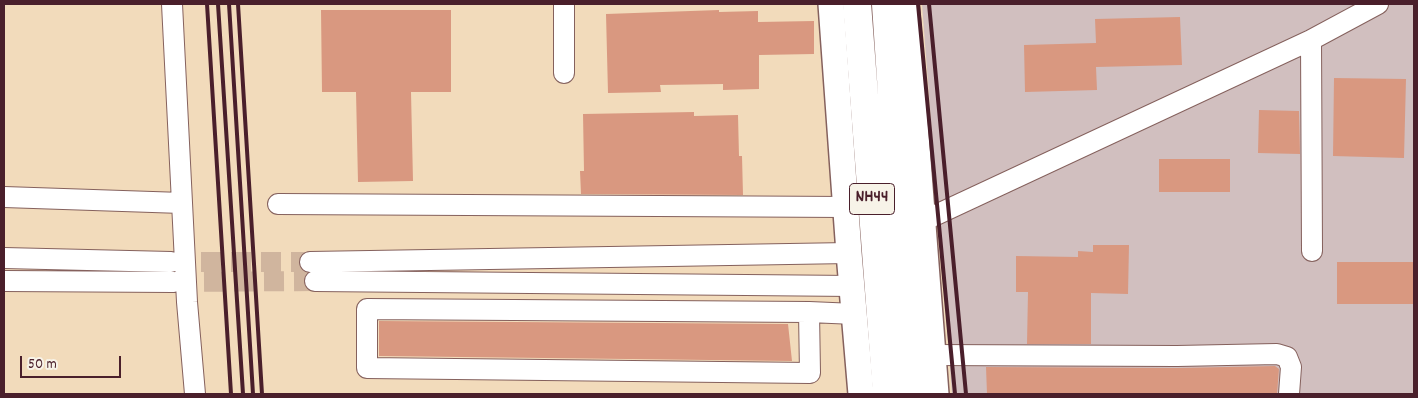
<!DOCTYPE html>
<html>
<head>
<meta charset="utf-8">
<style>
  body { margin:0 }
  #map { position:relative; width:1418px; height:398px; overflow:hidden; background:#f2dbbb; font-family:Dekko,sans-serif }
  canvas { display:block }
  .frame { position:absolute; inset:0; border:5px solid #4a1f2b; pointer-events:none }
  .scale { position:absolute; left:20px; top:356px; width:101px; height:22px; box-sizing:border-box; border:2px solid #4a1f2b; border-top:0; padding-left:6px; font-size:15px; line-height:18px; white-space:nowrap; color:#4a1f2b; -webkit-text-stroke:4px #f7f3e8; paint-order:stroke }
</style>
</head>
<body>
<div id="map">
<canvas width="1418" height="398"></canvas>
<div class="frame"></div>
<div class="scale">50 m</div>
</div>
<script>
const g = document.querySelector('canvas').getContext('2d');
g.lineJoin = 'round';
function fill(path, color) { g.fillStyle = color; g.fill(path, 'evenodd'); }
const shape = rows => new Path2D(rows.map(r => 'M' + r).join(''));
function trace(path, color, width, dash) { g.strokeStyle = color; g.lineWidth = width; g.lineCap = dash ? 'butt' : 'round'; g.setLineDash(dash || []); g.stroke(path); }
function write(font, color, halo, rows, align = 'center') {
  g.font = font + ' Dekko,sans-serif'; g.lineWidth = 4.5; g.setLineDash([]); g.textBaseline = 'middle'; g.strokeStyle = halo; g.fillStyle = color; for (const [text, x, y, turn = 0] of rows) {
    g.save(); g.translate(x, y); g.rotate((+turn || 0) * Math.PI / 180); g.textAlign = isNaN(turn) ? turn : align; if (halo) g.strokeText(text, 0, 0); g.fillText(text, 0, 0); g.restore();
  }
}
const industrial = shape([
  [922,4,1414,4,1414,394,952,394]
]);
const building = shape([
  [321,10,451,10,451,92,411,92,413,181,358,182,356,92,322,92],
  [719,10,719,12,758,11,758,22,814,21,814,54,759,55,759,89,723,90,723,84,660,85,661,92,608,93,606,14],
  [1180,17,1182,65,1096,67,1097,90,1025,92,1024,45,1096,43,1095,19],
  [1334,78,1406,79,1404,158,1333,156],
  [1259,110,1299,111,1300,154,1258,153],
  [694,112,694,116,738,115,739,156,742,156,743,195,581,194,580,171,584,171,583,114],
  [1159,159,1230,159,1230,192,1159,192],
  [1093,245,1129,245,1128,294,1091,293,1091,344,1027,344,1028,292,1016,292,1016,256,1078,257,1078,251,1093,252],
  [1337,262,1414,262,1414,304,1337,304],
  [379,321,788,324,792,361,379,356],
  [1275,366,1279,369,1277,394,987,394,986,367,1177,368]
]);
const minorTunnel = shape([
  [171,262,310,262],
  [174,282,315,281]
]);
const minor = shape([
  [172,4,187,302,195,394],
  [564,4,564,73],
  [1311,40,1312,251],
  [4,197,182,203],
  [278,204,847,207],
  [923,221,1311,40,1378,4],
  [4,258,171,262],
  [310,262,849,253],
  [4,281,174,282],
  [315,281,853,286],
  [809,312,367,309,367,368,810,373,809,312,855,314],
  [933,355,1177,356,1277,354,1287,357,1291,367,1289,394]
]);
const major = shape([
  [831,4,849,253,861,394],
  [906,4,936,394]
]);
const highway = shape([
  [857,4,887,394],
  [886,4,901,228,914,394]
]);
const rail = shape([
  [207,4,231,394],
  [218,4,243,394],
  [229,4,253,394],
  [238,4,262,394],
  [918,4,955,394],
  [929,4,966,394]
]);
const shields = [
  [872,199,45]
];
const shieldNames = [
  ["NH44",872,199]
];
fill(industrial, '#d1bfbf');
fill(building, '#d99880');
trace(minorTunnel, '#d0b59e', 20, [20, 10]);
trace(minor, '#85615d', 22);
trace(major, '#85615d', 28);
trace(highway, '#85615d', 30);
trace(minor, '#fff', 20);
trace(major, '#fff', 25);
trace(highway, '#fff', 28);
trace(rail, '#4a1f2b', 4);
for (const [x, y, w] of shields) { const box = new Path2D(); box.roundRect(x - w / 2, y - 15.5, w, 31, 4); g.fillStyle = '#f7f3e8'; g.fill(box); trace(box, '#4a1f2b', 1); }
write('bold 18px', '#4a1f2b', null, shieldNames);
</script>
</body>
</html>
